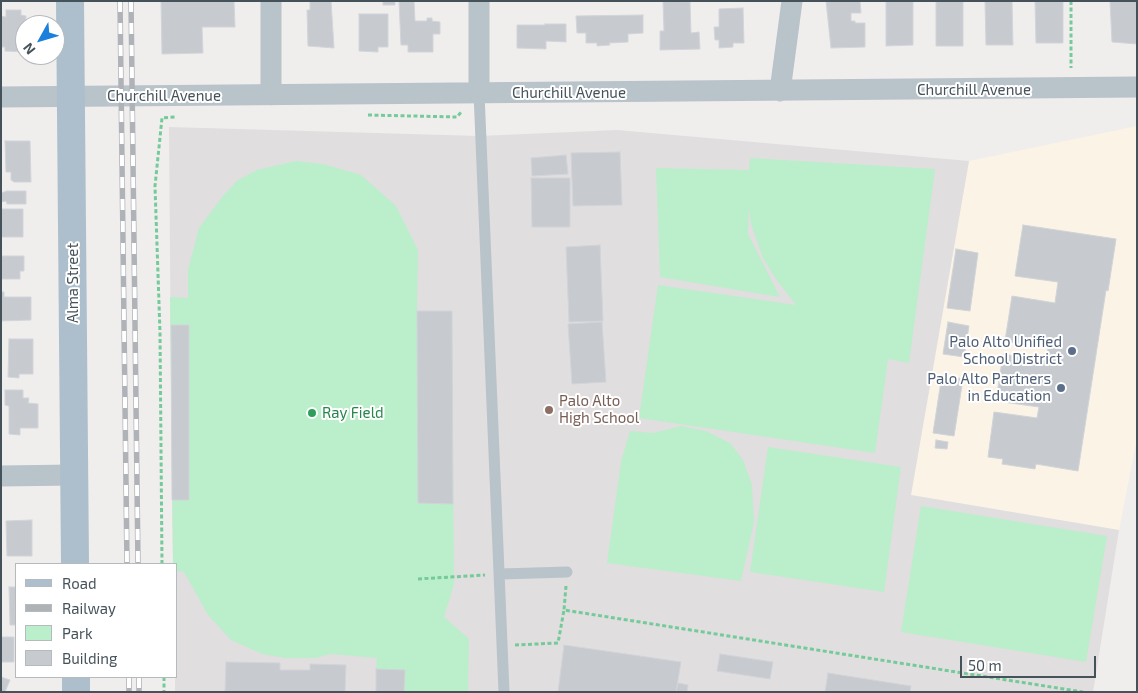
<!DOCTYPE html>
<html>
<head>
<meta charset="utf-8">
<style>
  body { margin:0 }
  #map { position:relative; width:1138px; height:693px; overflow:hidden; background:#f0eded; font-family:"Exo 2",sans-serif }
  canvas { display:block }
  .frame { position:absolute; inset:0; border:2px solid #46525a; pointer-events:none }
  .legend { position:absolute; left:15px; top:563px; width:162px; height:115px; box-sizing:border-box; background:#fff; border:1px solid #b5babd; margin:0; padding:6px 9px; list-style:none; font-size:15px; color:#46525a }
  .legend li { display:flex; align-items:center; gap:10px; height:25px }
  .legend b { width:25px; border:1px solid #b5babd }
  .north { position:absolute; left:15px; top:15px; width:50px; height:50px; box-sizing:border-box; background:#fff; border:1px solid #b5babd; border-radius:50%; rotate:231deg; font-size:14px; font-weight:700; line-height:20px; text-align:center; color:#46525a }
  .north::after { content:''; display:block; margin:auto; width:18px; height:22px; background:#1b7fdc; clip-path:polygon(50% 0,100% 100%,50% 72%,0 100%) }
  .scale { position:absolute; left:960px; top:656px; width:136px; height:22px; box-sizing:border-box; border:2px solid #46525a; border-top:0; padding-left:6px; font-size:15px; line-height:18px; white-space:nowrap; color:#46525a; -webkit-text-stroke:4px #fff; paint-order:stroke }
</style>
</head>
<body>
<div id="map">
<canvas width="1138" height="693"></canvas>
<div class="frame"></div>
<ul class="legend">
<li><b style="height:6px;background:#adbfcc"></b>Road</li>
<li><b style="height:6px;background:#afb3b8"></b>Railway</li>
<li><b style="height:14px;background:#bbeecb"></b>Park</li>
<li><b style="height:14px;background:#c7cbd0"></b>Building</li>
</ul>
<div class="north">N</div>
<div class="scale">50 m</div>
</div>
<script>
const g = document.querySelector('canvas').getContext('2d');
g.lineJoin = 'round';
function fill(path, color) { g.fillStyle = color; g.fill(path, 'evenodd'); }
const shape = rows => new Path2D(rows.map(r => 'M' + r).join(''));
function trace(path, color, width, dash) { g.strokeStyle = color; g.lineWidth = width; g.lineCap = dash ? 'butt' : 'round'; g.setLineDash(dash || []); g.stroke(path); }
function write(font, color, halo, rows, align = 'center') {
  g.font = font + ' "Exo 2",sans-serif'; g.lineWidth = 4; g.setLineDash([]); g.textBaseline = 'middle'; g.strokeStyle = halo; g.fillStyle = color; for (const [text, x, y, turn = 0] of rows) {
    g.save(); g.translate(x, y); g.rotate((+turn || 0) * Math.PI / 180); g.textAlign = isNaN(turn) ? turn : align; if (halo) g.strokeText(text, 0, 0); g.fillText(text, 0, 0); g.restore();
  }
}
const commercial = shape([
  [1137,126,1137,438,1119,530,911,495,969,161]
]);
const education = shape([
  [169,127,479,136,617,130,969,161,911,495,1119,530,1093,692,175,692,176,564,173,564,172,500]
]);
const green = shape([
  [750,158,935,169,909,363,888,359,875,453,639,418,658,285,796,305,776,279,763,258,751,224,749,207,748,234,780,297,660,277,656,168,749,170],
  [296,161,323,164,361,175,396,206,418,250,417,311,452,311,454,584,444,617,469,639,468,692,404,692,405,670,376,669,377,658,330,654,316,658,286,658,262,654,231,640,208,615,184,572,176,571,176,564,173,564,170,297,188,298,188,270,199,228,223,196,238,180,257,170],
  [681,426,706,431,730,443,743,460,752,485,754,522,741,581,607,563,621,462,630,431,653,433],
  [768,447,901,467,884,592,750,572],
  [921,506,1107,536,1086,662,901,632]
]);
const building = shape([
  [161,1,234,1,235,27,202,27,203,53,162,54,161,1],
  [310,1,331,1,334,48,308,46,307,10,310,10,310,1],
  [383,1,395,1,395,5,383,5,383,1],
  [399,1,414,1,415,21,427,21,427,18,432,18,432,21,440,22,440,34,433,34,433,52,408,52,408,45,401,45,399,1],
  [663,1,690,2,691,33,699,32,700,49,660,50,660,31,664,31,663,1],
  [826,1,860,1,861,13,851,13,851,21,855,21,855,23,865,23,865,47,831,48,826,1],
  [890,1,913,1,913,45,886,46,886,2,890,1],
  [940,1,963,1,963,46,936,46,936,2,940,1],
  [985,1,1012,1,1013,45,986,45,985,1],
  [1035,1,1063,1,1063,43,1036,43,1035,1],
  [1110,1,1137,1,1137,44,1112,42,1110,1],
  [743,8,744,43,733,43,733,47,719,48,719,40,715,40,714,27,719,27,719,9,743,8],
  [6,10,21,10,21,15,26,16,25,52,5,51,5,47,1,47,1,16,6,17,6,10],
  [359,14,388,14,388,47,378,47,378,52,359,51,359,14],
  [643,15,643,33,628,34,628,42,609,43,610,45,597,46,597,43,586,43,586,33,577,33,576,16,643,15],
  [545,24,566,24,566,42,546,41,546,49,517,48,517,25,545,25,545,24],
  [5,141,30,141,31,182,14,182,11,180,11,172,6,172,5,141],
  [620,152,622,205,573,206,571,153,620,152],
  [566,155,568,174,532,176,531,158,566,155],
  [531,178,570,178,570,227,532,227,531,178],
  [7,191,26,191,26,204,7,204,6,201,1,202,1,193,7,191],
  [1,209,23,209,23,237,1,237,1,209],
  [1023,225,1116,239,1108,291,1106,290,1078,471,1036,464,1035,469,1002,464,1003,459,988,457,994,412,1037,418,1039,407,996,401,1003,354,1046,361,1048,348,1005,341,1012,296,1055,303,1058,282,1015,276,1023,225],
  [600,245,603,321,569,322,566,247,600,245],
  [956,249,978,253,970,311,947,308,956,249],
  [1,256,24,256,24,271,20,271,20,279,1,279,1,256],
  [1,292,4,292,4,297,31,297,31,320,1,321,1,292],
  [417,311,452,311,453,504,418,503,417,311],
  [602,322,606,382,572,384,568,324,602,322],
  [948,322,969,326,964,357,943,354,948,322],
  [171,325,189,325,189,500,172,500,171,325],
  [9,339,33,339,33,374,19,374,19,378,8,377,9,339],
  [942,375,963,379,954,436,933,433,942,375],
  [5,390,23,390,23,398,29,398,28,403,38,404,38,428,20,428,20,435,9,434,9,406,5,405,5,390],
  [936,440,948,442,947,449,935,448,936,440],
  [32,520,32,556,7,556,6,521,32,520],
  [9,587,16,587,16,625,10,625,9,587],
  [1,637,14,637,14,662,1,662,1,637],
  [564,645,681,662,676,692,558,692,564,645],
  [720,654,773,662,770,679,717,671,720,654],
  [226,662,280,663,280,670,310,670,310,664,346,665,345,692,225,692,226,662],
  [376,669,405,670,404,692,376,692,376,669],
  [828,673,911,686,910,692,825,692,828,673],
  [1,677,10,680,5,692,1,692,1,677],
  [678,683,688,685,687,692,676,692,678,683]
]);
const path = shape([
  [1071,1,1071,68],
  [368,115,457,117,462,111],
  [162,564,160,333,155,186,162,118,175,117],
  [418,579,485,575],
  [566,586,564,610,1083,692],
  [515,645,558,643,564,610],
  [164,677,164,692]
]);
const service = shape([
  [479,93,504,692],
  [501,574,567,572]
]);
const minor = shape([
  [479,1,479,93],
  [780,91,792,1],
  [271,95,271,1],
  [1,97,1137,87],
  [1,476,74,475]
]);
const primary = shape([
  [70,1,75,564],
  [76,677,76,692]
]);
const rail = shape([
  [120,1,127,564],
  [131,1,138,564],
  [129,677,129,692],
  [139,677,139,692]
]);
const markers = [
  [1072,351,5,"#5c6f8a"],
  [1061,388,5,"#5c6f8a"],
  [549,410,5,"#8d6e63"],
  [312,413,5,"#2e9e5b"]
];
const streetNames = [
  ["Churchill Avenue",974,90],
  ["Churchill Avenue",569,93],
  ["Churchill Avenue",164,96],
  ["Alma Street",73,283,-90]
];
const serviceNames = [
  ["Palo Alto Unified",1062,342],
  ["School District",1062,359],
  ["Palo Alto Partners",1051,379],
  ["in Education",1051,396]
];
const educationNames = [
  ["Palo Alto",559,401],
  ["High School",559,418]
];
const leisureNames = [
  ["Ray Field",322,413]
];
fill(commercial, '#fbf3e6');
fill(education, '#e1dedf');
fill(green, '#bbeecb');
fill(building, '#c7cbd0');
trace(building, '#d1d4d9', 1);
trace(path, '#74cb99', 3, [4, 2.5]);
trace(service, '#b9c3ca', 11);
trace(minor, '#b9c3ca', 21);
trace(primary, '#adbfcc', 28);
trace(rail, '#afb3b8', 5.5);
trace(rail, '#fff', 4, [11]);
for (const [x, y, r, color] of markers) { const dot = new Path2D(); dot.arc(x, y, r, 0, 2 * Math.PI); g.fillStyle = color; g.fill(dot); trace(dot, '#fff', 2); }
write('15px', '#46525a', '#fff', streetNames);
write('15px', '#4e5e75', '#fff', serviceNames, 'right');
write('15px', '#785e54', '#fff', educationNames, 'left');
write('15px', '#27864d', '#fff', leisureNames, 'left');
</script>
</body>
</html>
